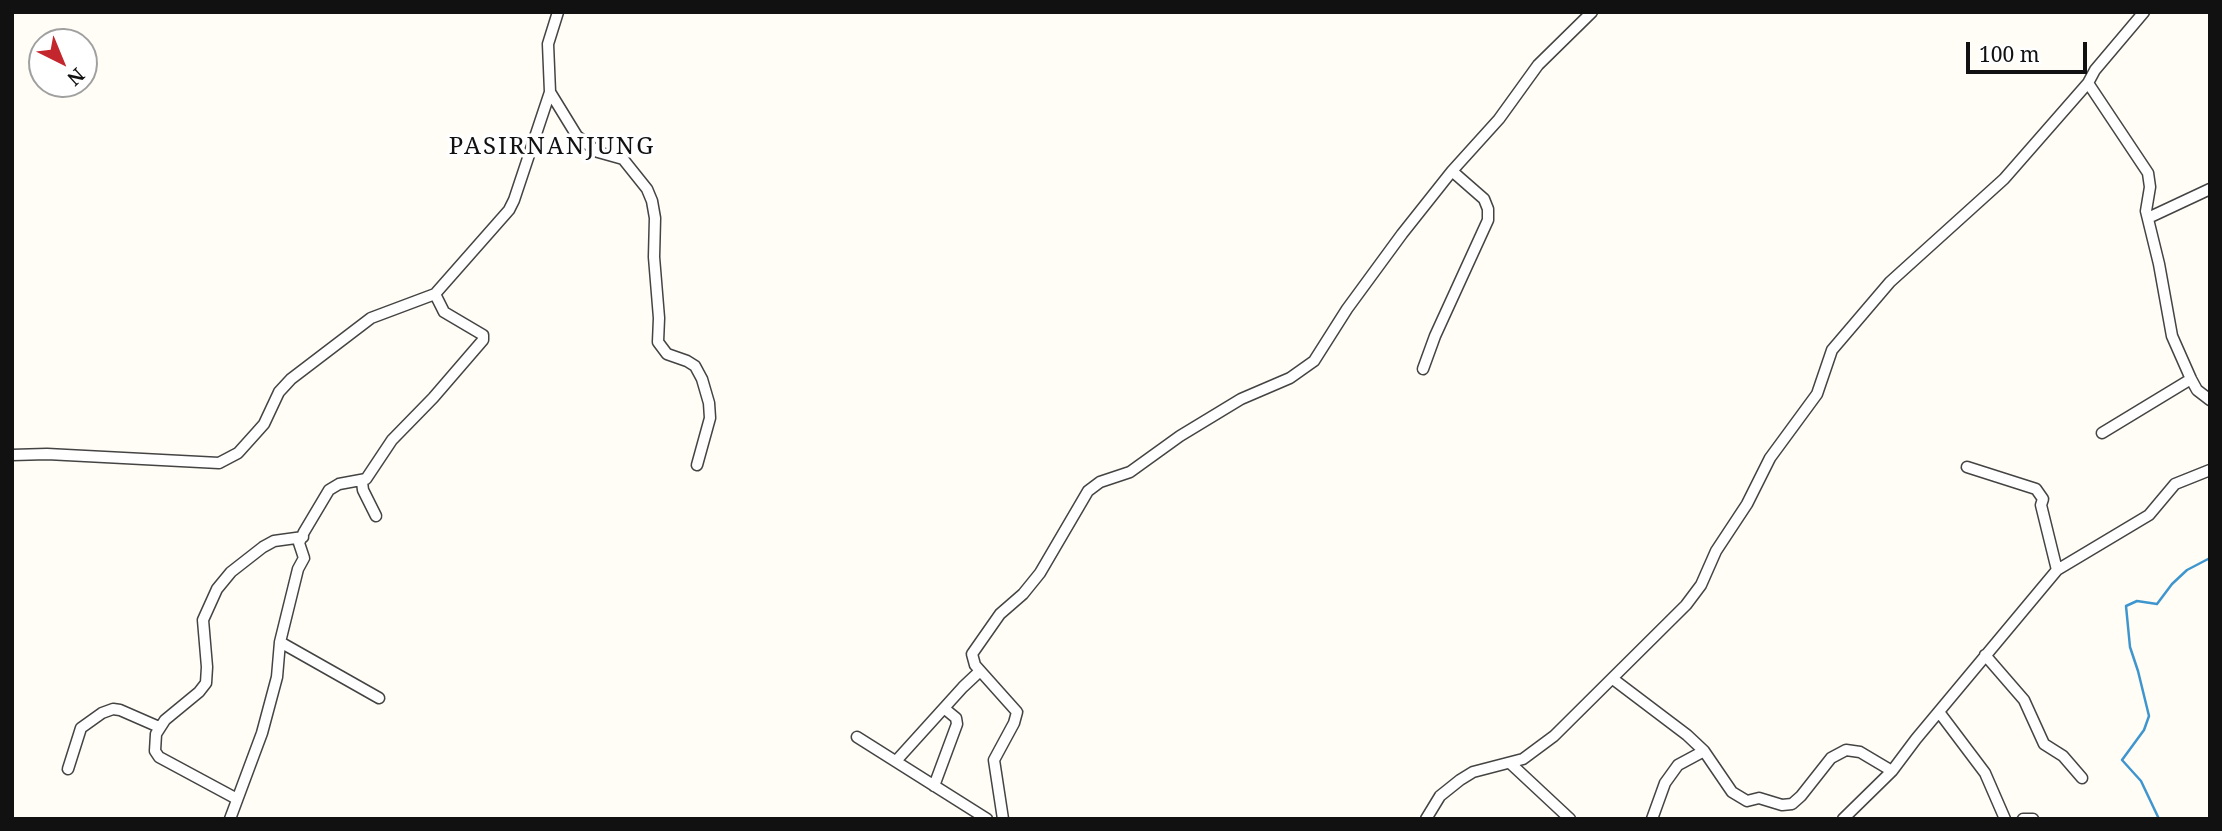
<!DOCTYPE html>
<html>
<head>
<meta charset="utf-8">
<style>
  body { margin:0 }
  #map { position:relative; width:2222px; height:831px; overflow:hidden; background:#fffdf5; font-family:"Noto Serif",serif }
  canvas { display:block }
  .frame { position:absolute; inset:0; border:14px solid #111; pointer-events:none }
  .north { position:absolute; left:28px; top:28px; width:70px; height:70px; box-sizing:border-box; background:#fff; border:2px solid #a0a0a0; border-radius:50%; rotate:137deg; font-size:19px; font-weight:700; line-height:28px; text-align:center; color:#111 }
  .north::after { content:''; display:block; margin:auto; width:24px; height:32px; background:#c4262e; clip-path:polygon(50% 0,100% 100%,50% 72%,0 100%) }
  .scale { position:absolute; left:1966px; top:42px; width:121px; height:32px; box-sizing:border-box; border:4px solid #111; border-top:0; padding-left:9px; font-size:21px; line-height:24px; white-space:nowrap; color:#111; -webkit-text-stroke:5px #fff; paint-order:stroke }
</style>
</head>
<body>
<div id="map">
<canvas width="2222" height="831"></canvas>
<div class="frame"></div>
<div class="north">N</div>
<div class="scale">100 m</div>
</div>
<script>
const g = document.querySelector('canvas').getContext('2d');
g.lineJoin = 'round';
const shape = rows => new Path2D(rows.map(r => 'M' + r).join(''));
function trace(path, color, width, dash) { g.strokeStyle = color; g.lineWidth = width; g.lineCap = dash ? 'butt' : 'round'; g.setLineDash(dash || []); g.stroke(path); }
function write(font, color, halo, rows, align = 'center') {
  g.font = font + ' "Noto Serif",serif'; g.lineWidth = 7; g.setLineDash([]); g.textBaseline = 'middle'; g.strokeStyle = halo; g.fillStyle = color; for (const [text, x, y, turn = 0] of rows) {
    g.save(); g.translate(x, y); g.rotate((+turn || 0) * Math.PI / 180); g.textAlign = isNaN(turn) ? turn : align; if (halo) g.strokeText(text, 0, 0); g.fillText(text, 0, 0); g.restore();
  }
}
const stream = shape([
  [2159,819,2141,781,2122,760,2144,730,2149,716,2138,671,2130,647,2126,606,2137,601,2157,604,2172,584,2187,570,2210,558]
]);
const minor = shape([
  [2144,12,2095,70,2088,83,2148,173,2150,187,2146,211,2159,264,2172,336,2191,379,2197,390,2210,400],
  [550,92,577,136,598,152,623,159,647,189,652,201,655,218,654,257,659,318,658,342,667,354,687,361,695,366,702,379,709,403,710,418,697,465],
  [2148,218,2210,189],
  [1423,369,1435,336,1488,220,1488,209,1484,199,1452,171],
  [2102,433,2191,379],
  [12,455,47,454,219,463,238,453,256,433,264,424,279,392,291,379,371,318,435,294,509,210,514,200,550,92,548,44,558,12],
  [1967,467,2036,489,2043,499,2041,505,2057,570],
  [362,482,363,490,376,516],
  [280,642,379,698],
  [1985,655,2024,700,2044,744,2063,756,2082,778],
  [1613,679,1687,735,1704,751,1732,792,1747,801,1759,798,1782,805,1792,804,1801,796,1831,758,1846,750,1860,752,1892,771],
  [1939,712,1985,773,2005,819],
  [857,737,987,819],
  [896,761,963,687,980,671],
  [1510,763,1570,819],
  [68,769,81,728,102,713,113,709,120,710,159,727],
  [934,786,957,724,956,718,945,709],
  [237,799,159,757,155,751,156,734,165,720,199,692,206,683,207,667,203,620,217,589,231,572,263,547,274,541,303,537],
  [230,819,262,733,277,677,280,642,298,569,304,558,299,543,304,532,329,490,339,484,366,479,392,440,433,398,483,340,483,335,444,312,435,294],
  [1003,819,994,760,1014,723,1017,712,975,665,972,654,1000,614,1023,594,1040,573,1088,491,1100,482,1130,472,1180,436,1241,399,1290,378,1314,361,1347,309,1402,234,1452,171,1499,119,1538,65,1592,12],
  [1426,819,1440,796,1460,780,1473,772,1523,759,1554,736,1686,605,1701,585,1716,551,1747,504,1770,458,1817,394,1832,350,1890,282,2004,179,2088,83],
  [1652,819,1665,783,1678,765,1704,751],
  [1843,819,1892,771,1916,739,2057,570,2149,515,2175,484,2210,470],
  [2023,819,2033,819]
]);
const quarterNames = [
  ["PASIRNANJUNG",552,147]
];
trace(stream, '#3f96cf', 2.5);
trace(minor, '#444', 13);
trace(minor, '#fff', 10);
g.letterSpacing = '2px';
write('24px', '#111', '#fff', quarterNames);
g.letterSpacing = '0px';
</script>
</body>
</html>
